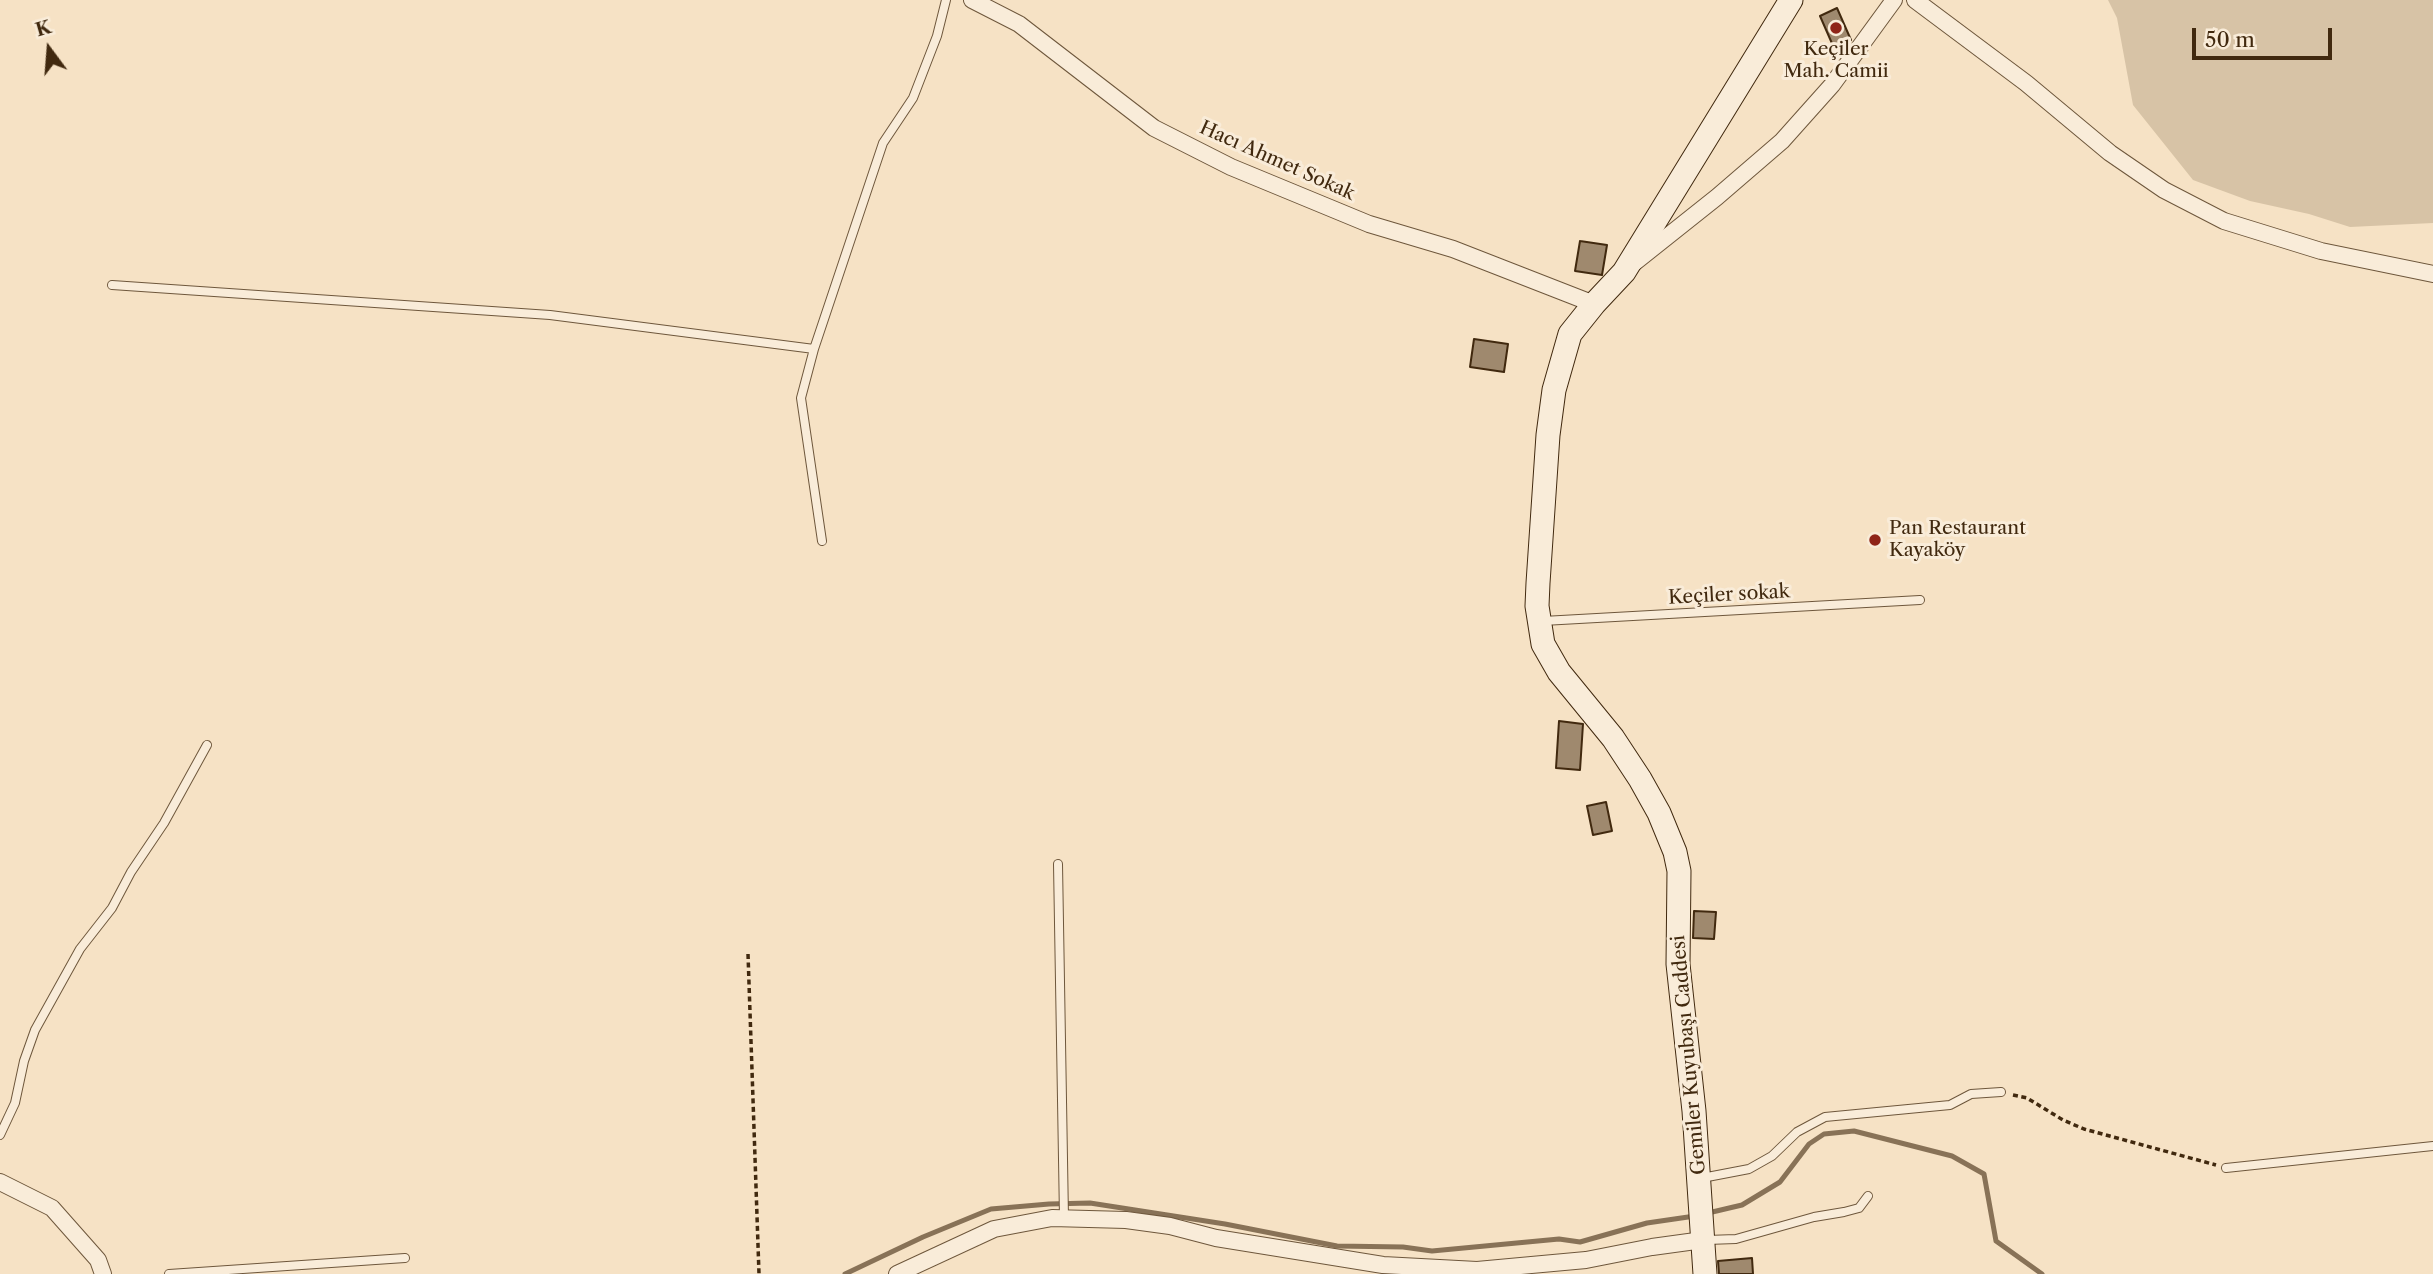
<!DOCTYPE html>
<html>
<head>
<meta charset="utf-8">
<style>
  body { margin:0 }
  #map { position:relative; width:2433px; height:1274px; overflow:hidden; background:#f6e2c5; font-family:"Libre Caslon Text",serif }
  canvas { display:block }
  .north { position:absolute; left:14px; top:14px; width:70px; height:70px; -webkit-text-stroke:5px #f9ecd9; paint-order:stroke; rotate:344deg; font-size:19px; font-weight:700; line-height:28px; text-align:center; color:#41290f }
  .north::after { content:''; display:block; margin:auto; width:24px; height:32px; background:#41290f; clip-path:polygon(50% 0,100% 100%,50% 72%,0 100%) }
  .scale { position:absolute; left:2192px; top:28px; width:140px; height:32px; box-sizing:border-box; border:4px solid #41290f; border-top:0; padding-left:9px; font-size:21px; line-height:24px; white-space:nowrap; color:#41290f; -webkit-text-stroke:5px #f9ecd9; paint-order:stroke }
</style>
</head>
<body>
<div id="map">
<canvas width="2433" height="1274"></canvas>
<div class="north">K</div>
<div class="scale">50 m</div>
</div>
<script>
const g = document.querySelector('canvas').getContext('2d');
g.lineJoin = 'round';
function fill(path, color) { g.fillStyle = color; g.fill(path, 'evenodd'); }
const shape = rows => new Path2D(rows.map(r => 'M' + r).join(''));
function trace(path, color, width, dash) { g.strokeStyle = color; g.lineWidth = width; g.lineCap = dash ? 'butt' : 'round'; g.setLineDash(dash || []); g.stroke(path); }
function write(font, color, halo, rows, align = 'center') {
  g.font = font + ' "Libre Caslon Text",serif'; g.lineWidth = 6; g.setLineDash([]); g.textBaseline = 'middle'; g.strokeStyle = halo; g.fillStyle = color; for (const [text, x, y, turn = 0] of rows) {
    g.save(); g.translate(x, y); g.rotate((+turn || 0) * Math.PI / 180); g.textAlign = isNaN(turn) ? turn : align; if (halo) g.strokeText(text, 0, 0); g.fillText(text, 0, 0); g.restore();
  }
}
const green = shape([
  [2108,0,2433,0,2433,223,2350,227,2309,214,2250,201,2193,180,2133,105,2117,18]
]);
const stream = shape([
  [1708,1213,1742,1205,1780,1182,1809,1144,1824,1134,1854,1131,1952,1156,1984,1174,1996,1241,2042,1274],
  [845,1274,923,1237,991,1209,1049,1204,1090,1203,1225,1224,1337,1246,1403,1247,1432,1251,1559,1239,1580,1242,1647,1223,1695,1216]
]);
const building = shape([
  [1837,8,1851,40,1834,48,1820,16,1837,8],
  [1580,241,1607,245,1602,275,1575,271,1580,241],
  [1474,339,1508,344,1504,372,1470,367,1474,339],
  [1559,721,1583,724,1580,770,1556,768,1559,721],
  [1606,802,1612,831,1593,835,1587,806,1606,802],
  [1694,911,1716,912,1714,939,1693,938,1694,911],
  [1752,1258,1753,1274,1719,1274,1718,1261,1752,1258]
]);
const path = shape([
  [748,954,759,1274],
  [2013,1095,2027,1098,2063,1120,2084,1129,2216,1165]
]);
const lane = shape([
  [112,285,550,315,814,349],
  [822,541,801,398,814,349,883,143,913,98,937,36,946,0],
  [1543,621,1920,600],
  [1058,864,1064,1218],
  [0,1135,15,1103,24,1061,35,1030,80,949,112,908,131,872,164,823,207,745],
  [2226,1168,2433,1146],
  [1702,1178,1749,1169,1772,1156,1797,1132,1825,1117,1950,1105,1971,1094,2001,1092],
  [1707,1240,1736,1239,1814,1217,1844,1212,1859,1208,1868,1196],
  [169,1274,405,1258]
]);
const street = shape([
  [972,0,1019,24,1154,128,1231,167,1369,224,1453,249,1594,304],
  [1915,0,2026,83,2110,153,2164,190,2224,221,2321,251,2433,274],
  [1634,263,1717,197,1782,141,1832,85,1894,0],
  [0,1182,52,1208,98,1260,103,1274],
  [897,1274,994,1229,1052,1218,1126,1220,1170,1226,1216,1238,1383,1265,1477,1270,1586,1260,1652,1247,1703,1240]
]);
const secondary = shape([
  [1705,1274,1694,1111,1678,964,1679,871,1675,852,1659,813,1640,779,1613,738,1559,672,1543,644,1537,606,1538,583,1548,435,1554,390,1570,334,1594,304,1624,272,1791,0]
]);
const markers = [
  [1836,28,7,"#8f2418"],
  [1875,540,7,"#8f2418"]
];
const poiNames = [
  ["Keçiler",1836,50],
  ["Mah. Camii",1836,72],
  ["Pan Restaurant",1889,529,"left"],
  ["Kayaköy",1889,551,"left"]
];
const streetNames = [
  ["Hacı Ahmet Sokak",1277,161,24],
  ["Keçiler sokak",1729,595,-3],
  ["Gemiler Kuyubaşı Caddesi",1689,1055,-95]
];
fill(green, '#d7c3a6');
trace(stream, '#887257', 5);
fill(building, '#9f896e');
trace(building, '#41290f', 2);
trace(lane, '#6e573c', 10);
trace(street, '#6e573c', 18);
trace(secondary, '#41290f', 25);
trace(path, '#41290f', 3.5, [5, 3.5]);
trace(lane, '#f9ecd9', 8);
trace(street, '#f9ecd9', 16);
trace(secondary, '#f9ecd9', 23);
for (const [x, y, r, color] of markers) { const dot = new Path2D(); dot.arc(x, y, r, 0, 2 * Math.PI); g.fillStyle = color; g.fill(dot); trace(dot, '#f9ecd9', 2.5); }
write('19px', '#41290f', '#f9ecd9', poiNames);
write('19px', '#41290f', '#f9ecd9', streetNames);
</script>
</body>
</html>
